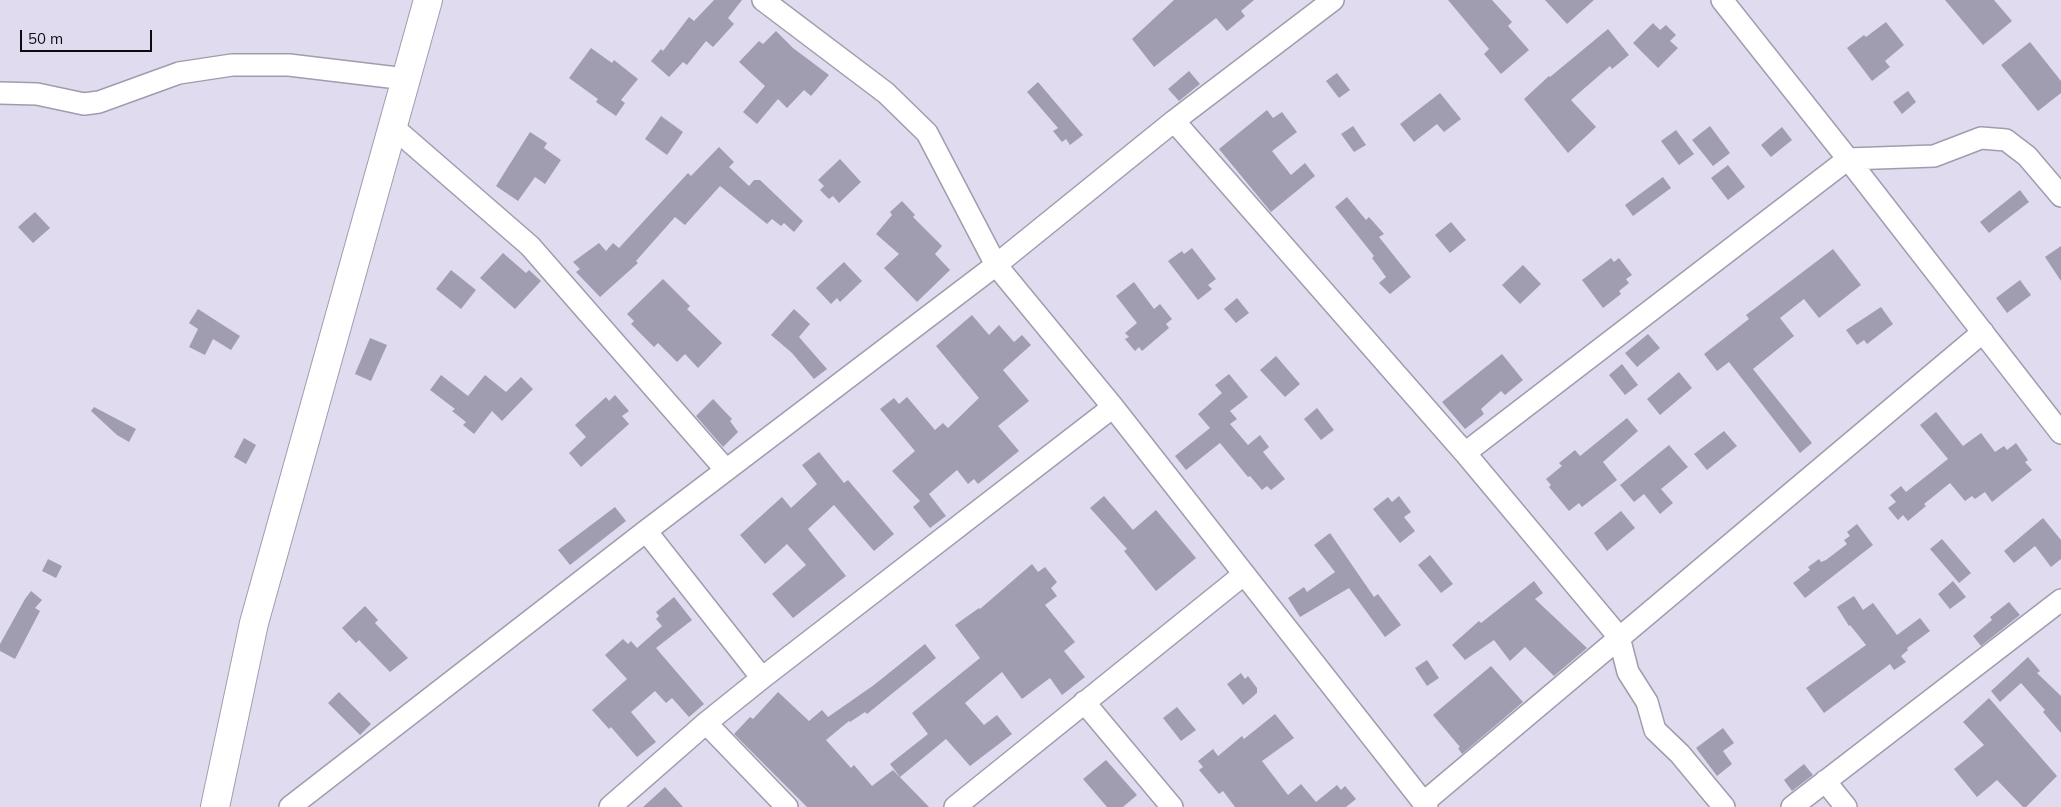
<!DOCTYPE html>
<html>
<head>
<meta charset="utf-8">
<style>
  body { margin:0 }
  #map { position:relative; width:2061px; height:807px; overflow:hidden; background:#e0dbef; font-family:Mulish,sans-serif }
  canvas { display:block }
  .scale { position:absolute; left:20px; top:30px; width:132px; height:22px; box-sizing:border-box; border:2px solid #0d0b12; border-top:0; padding-left:6px; font-size:15px; line-height:18px; white-space:nowrap; color:#0d0b12; -webkit-text-stroke:4px #e0dbef; paint-order:stroke }
</style>
</head>
<body>
<div id="map">
<canvas width="2061" height="807"></canvas>
<div class="scale">50 m</div>
</div>
<script>
const g = document.querySelector('canvas').getContext('2d');
g.lineJoin = 'round';
function fill(path, color) { g.fillStyle = color; g.fill(path, 'evenodd'); }
const shape = rows => new Path2D(rows.map(r => 'M' + r).join(''));
function trace(path, color, width, dash) { g.strokeStyle = color; g.lineWidth = width; g.lineCap = dash ? 'butt' : 'round'; g.setLineDash(dash || []); g.stroke(path); }
const building = shape([
  [714,0,742,0,728,18,734,24,713,47,706,41,687,65,683,62,669,77,651,61,661,49,663,51,689,17,694,21],
  [1174,0,1254,0,1241,11,1245,16,1227,31,1216,18,1154,67,1132,39],
  [1448,0,1492,0,1512,22,1508,26,1529,50,1501,74,1484,54,1489,49],
  [1545,0,1594,0,1567,24],
  [1945,0,1994,0,2012,21,1983,45],
  [1886,22,1904,45,1885,61,1890,67,1872,81,1847,48,1864,35,1866,37],
  [1653,23,1660,30,1666,25,1676,35,1670,41,1678,48,1658,68,1633,43],
  [1608,29,1629,55,1612,69,1610,66,1571,100,1596,127,1568,153,1524,99,1549,76,1550,77],
  [776,31,793,48,829,75,811,96,804,90,787,108,778,99,757,124,743,112,765,86,739,62,759,41,763,44],
  [2030,42,2061,81,2061,93,2038,111,2001,65],
  [591,48,612,63,614,60,638,79,621,100,625,103,616,116,596,102,598,99,569,78],
  [1189,71,1200,84,1179,101,1168,89],
  [1337,73,1350,90,1339,98,1326,81],
  [1038,82,1083,135,1070,145,1066,139,1062,142,1053,131,1058,128,1027,92],
  [1908,91,1916,102,1902,114,1893,102],
  [1440,93,1461,119,1444,132,1437,124,1414,142,1400,124],
  [1267,110,1273,118,1282,112,1297,132,1272,151,1291,175,1305,163,1315,176,1271,212,1219,149],
  [661,116,683,132,667,155,645,139],
  [1353,126,1366,145,1354,152,1341,134],
  [1710,126,1730,153,1713,166,1692,140],
  [1782,127,1792,140,1771,157,1761,145],
  [1676,130,1694,154,1679,165,1661,141],
  [530,132,547,143,544,148,561,160,545,184,535,177,518,201,496,186],
  [719,147,734,162,729,167,749,186,754,180,760,180,803,221,794,232,784,223,781,226,772,219,767,224,720,186,685,225,675,217,636,261,638,263,600,297,576,272,580,269,573,262,599,243,606,251,613,243,619,248,688,173,691,176],
  [840,159,861,182,839,203,833,196,829,199,820,190,824,186,818,180],
  [1728,165,1745,187,1728,200,1711,178],
  [1663,177,1671,188,1633,216,1625,205],
  [2020,190,2029,202,1989,233,1980,222],
  [1347,197,1366,220,1369,217,1384,234,1379,237,1411,277,1390,294,1379,283,1386,277,1372,258,1374,256,1335,207],
  [902,201,915,215,913,217,942,246,935,254,950,270,917,302,884,268,899,254,876,234,892,215,890,212],
  [35,212,50,228,33,243,18,227],
  [1451,222,1466,240,1450,253,1435,235],
  [2061,246,2061,281,2045,257],
  [1192,248,1216,279,1208,285,1212,289,1198,300,1168,261,1182,251,1184,254],
  [1833,249,1861,285,1819,318,1804,299,1780,318,1794,336,1753,369,1812,443,1800,453,1729,362,1717,371,1704,354,1749,319,1746,315],
  [503,253,526,273,529,270,541,281,515,309,480,278],
  [1611,258,1614,262,1619,258,1632,275,1626,279,1629,283,1619,291,1621,294,1603,308,1582,280],
  [844,262,862,281,840,302,837,298,831,304,816,288],
  [1523,265,1541,284,1520,304,1502,285],
  [451,270,476,290,461,309,436,289],
  [663,279,690,306,687,309,722,343,698,368,685,354,677,362,658,343,654,347,631,324,634,321,627,314],
  [2020,280,2031,295,2007,313,1996,298],
  [1134,282,1154,309,1160,304,1172,319,1166,324,1169,328,1142,351,1139,347,1135,351,1125,339,1129,337,1125,333,1137,323,1116,296],
  [1237,298,1249,313,1236,323,1224,309],
  [1881,307,1893,324,1867,344,1864,340,1857,345,1846,330],
  [198,309,240,336,231,350,213,339,205,355,189,347,198,329,189,323],
  [794,309,810,324,799,337,827,369,814,379,792,353,771,335],
  [972,315,989,335,999,325,1014,342,1022,335,1031,345,1003,370,1029,401,998,426,1019,451,978,484,974,479,968,484,957,470,929,494,946,516,930,528,913,507,920,501,892,471,915,451,880,409,894,398,899,404,907,397,935,430,943,423,948,428,979,398,936,346],
  [1648,334,1660,348,1637,367,1625,353],
  [370,338,387,345,371,381,355,374],
  [1502,354,1523,380,1505,395,1501,391,1481,409,1484,414,1465,429,1442,402],
  [1276,356,1300,384,1285,397,1260,370],
  [1622,364,1638,385,1625,395,1609,375],
  [1679,372,1692,388,1660,415,1647,399],
  [1229,374,1248,397,1230,411,1237,419,1230,424,1248,445,1260,435,1269,447,1263,452,1285,479,1271,490,1267,486,1262,490,1250,476,1248,477,1220,443,1186,470,1175,456,1210,428,1198,414,1222,393,1215,385],
  [441,375,468,396,485,375,506,392,521,377,533,389,502,421,492,411,474,434,463,425,466,422,452,411,455,409,430,390],
  [615,395,629,411,622,416,629,424,581,467,569,453,586,437,575,425,606,397,609,401],
  [713,399,732,419,730,421,738,432,723,447,696,416],
  [94,407,136,429,129,442,117,435,91,411],
  [1317,408,1334,430,1321,440,1304,419],
  [1936,412,1963,446,1981,433,1995,452,2004,446,2007,450,2016,443,2028,460,2025,462,2032,470,1992,502,1985,492,1975,499,1972,496,1965,501,1950,483,1924,504,1926,506,1908,521,1903,515,1898,520,1888,508,1896,502,1890,495,1901,486,1906,492,1948,459,1920,425],
  [1627,418,1638,431,1603,462,1617,480,1582,507,1579,503,1569,511,1549,487,1551,485,1546,479,1562,466,1559,463,1575,450,1580,456],
  [1724,431,1737,446,1707,470,1694,454],
  [244,438,256,445,246,464,234,457],
  [1669,445,1688,467,1661,489,1673,503,1660,514,1644,494,1634,502,1620,485],
  [819,452,844,483,848,480,894,534,874,551,834,505,808,529,846,576,793,618,772,594,806,565,787,544,765,564,740,535,782,497,791,508,817,484,802,465],
  [1104,496,1133,530,1156,510,1196,558,1156,591,1124,551,1127,549,1090,508],
  [1399,496,1411,512,1404,517,1415,531,1400,543,1373,509,1388,497,1392,502],
  [615,507,626,521,570,565,558,550],
  [1621,511,1635,528,1607,551,1594,533],
  [2043,518,2061,540,2061,559,2051,567,2035,546,2014,563,2004,551],
  [1857,524,1873,545,1805,598,1793,583,1810,570,1808,567,1819,559,1821,562,1826,560,1847,544,1844,540,1850,536,1847,532],
  [1330,533,1374,597,1378,594,1401,625,1385,637,1349,588,1300,617,1288,598,1304,587,1307,592,1335,572,1314,545],
  [1942,539,1971,573,1959,583,1930,549],
  [1430,555,1453,584,1441,593,1418,565],
  [48,559,62,566,56,578,42,571],
  [1032,564,1038,572,1045,567,1057,582,1051,588,1057,596,1045,605,1075,642,1064,651,1085,677,1062,695,1050,678,1022,699,1002,672,965,703,984,725,997,715,1012,734,970,766,946,739,900,777,890,764,928,734,912,713,980,658,955,625,979,608,980,609],
  [1534,581,1543,593,1535,599,1587,648,1554,676,1525,647,1510,661,1494,640,1465,660,1452,645,1479,621,1481,623],
  [1953,581,1966,597,1950,609,1938,594],
  [31,591,42,600,35,608,40,611,15,659,0,651,0,644,25,599],
  [1854,596,1863,610,1873,603,1897,635,1920,618,1930,631,1907,648,1908,650,1901,656,1906,662,1894,670,1890,664,1824,713,1806,688,1866,645,1850,625,1849,626,1837,607],
  [674,597,692,620,656,648,704,704,689,717,672,698,666,703,655,691,631,712,656,742,637,757,611,727,609,729,592,710,627,679,605,655,623,639,628,644,631,641,637,648,662,626,656,619,659,616,656,612],
  [2009,602,2020,615,1981,646,1973,636,1992,620,1990,617],
  [365,606,378,620,375,623,408,658,390,672,359,640,356,643,342,628],
  [925,644,936,658,867,714,865,712,850,722,849,721,826,740,851,768,854,765,872,786,893,770,929,807,807,807,734,734,750,717,753,719,778,692,809,721,822,710,828,717,874,685],
  [2028,657,2040,671,2037,673,2061,696,2061,733,2043,712,2045,710,2021,683,2000,702,1991,691],
  [1427,660,1439,678,1427,686,1415,668],
  [1491,666,1523,702,1462,754,1458,748,1460,747,1433,715],
  [1241,673,1245,679,1248,676,1257,688,1257,693,1243,705,1227,684],
  [339,692,371,724,360,735,328,703],
  [1989,698,2057,776,2026,807,2023,807,1997,780,1977,797,1954,769,1984,745,1963,722],
  [1177,707,1196,730,1181,741,1163,718],
  [1275,714,1294,738,1262,761,1288,795,1301,784,1316,802,1337,785,1341,790,1345,786,1356,799,1346,807,1235,807,1223,791,1219,794,1199,770,1203,767,1198,761,1213,749,1218,756,1242,736,1244,739],
  [1723,728,1734,743,1723,751,1732,764,1717,776,1696,748],
  [1106,760,1137,795,1123,807,1107,807,1083,779],
  [1804,764,1813,775,1792,791,1784,780],
  [665,787,683,807,643,807]
]);
const street = shape([
  [763,0,886,93,927,133,996,265,1113,407,1427,807],
  [1722,0,1848,159,2061,433],
  [0,93,37,94,84,104,99,102,179,73,232,65,289,65,406,79],
  [1174,121,1465,453,1619,637,1628,672,1647,702,1655,730,1680,754,1724,807],
  [393,127,530,246,726,470],
  [1465,453,1848,159,1934,156,1981,138,2006,140,2027,156,2061,196],
  [646,531,762,678],
  [1084,702,1172,807],
  [706,723,787,807],
  [1825,781,1846,807],
  [1423,803,1983,332],
  [290,807,646,531,996,265,1174,121,1333,0],
  [610,807,706,723,762,678,1113,407],
  [955,807,1243,575],
  [1792,807,2061,600]
]);
const secondary = shape([
  [215,807,254,623,428,0]
]);
fill(building, '#a19db0');
trace(street, '#a09cae', 24);
trace(secondary, '#a09cae', 30);
trace(street, '#fff', 21);
trace(secondary, '#fff', 28);
</script>
</body>
</html>
